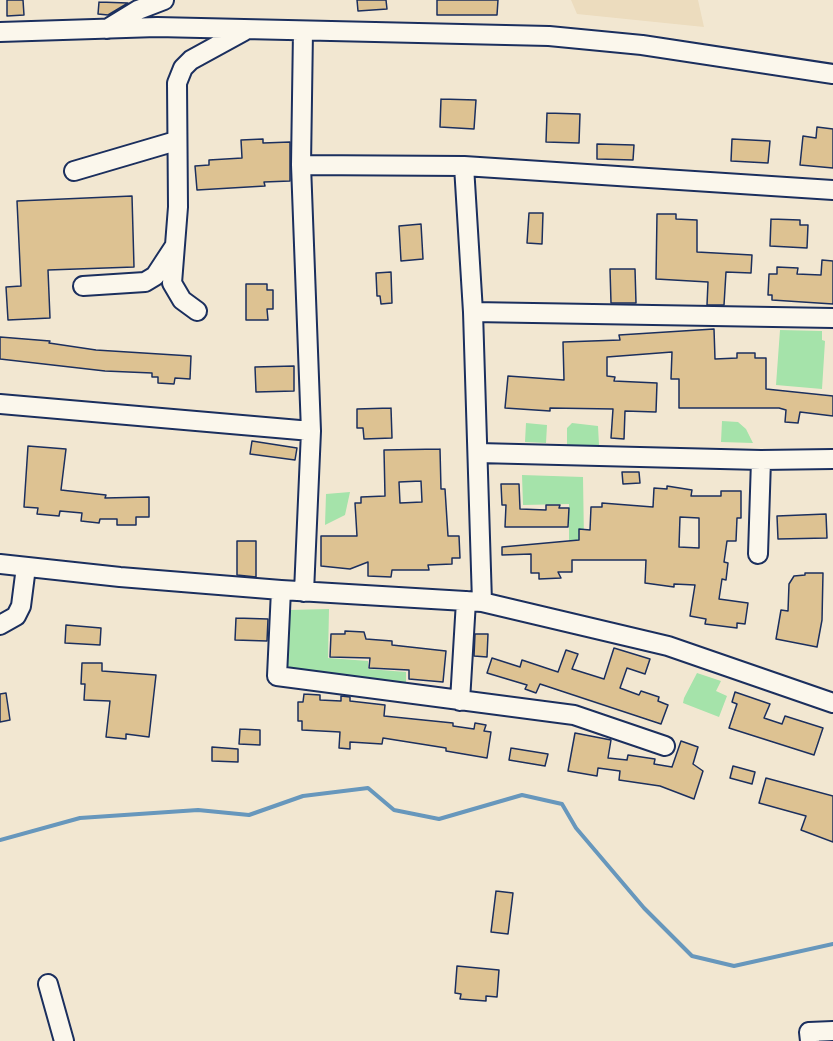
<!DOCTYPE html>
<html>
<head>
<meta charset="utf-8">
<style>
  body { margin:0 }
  canvas { display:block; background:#f2e7d1 }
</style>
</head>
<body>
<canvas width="833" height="1041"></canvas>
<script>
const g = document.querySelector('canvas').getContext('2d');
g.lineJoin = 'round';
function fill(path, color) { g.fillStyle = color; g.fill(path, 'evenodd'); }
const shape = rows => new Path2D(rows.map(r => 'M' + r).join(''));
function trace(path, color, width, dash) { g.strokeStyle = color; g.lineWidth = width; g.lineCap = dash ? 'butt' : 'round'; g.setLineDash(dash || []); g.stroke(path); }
const built = shape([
  [571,0,698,0,704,27,577,14]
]);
const green = shape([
  [780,330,822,331,822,340,825,341,822,389,776,385],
  [722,421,738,422,746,429,753,443,721,442],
  [526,423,547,425,546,443,525,442],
  [572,423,598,426,599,445,567,445,567,428],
  [522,475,583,477,584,541,569,541,569,504,523,505],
  [350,492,345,515,325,525,326,494],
  [329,609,328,658,368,661,368,669,406,672,406,690,286,671,289,610],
  [697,673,721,681,716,691,727,696,719,717,683,703,684,698]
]);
const stream = shape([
  [0,840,80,818,198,810,249,815,303,796,368,788,394,810,439,819,522,795,562,804,576,828,644,908,692,956,734,966,833,944]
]);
const building = shape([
  [7,0,23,0,24,15,7,16,7,0],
  [357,0,386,0,387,9,358,11,357,0],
  [437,0,498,0,497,15,437,15,437,0],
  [99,2,128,3,108,15,98,14,99,2],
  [441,99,476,100,474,129,440,127,441,99],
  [547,113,580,114,579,143,546,142,547,113],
  [817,127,833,129,833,168,800,165,803,136,816,138,817,127],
  [263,139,263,143,290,142,290,181,264,182,265,186,197,190,195,166,209,165,209,160,242,158,241,140,263,139],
  [732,139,770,141,768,163,731,161,732,139],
  [597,144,634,145,633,160,597,159,597,144],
  [132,196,134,267,48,270,50,318,8,320,6,287,21,286,17,201,132,196],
  [529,213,543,213,542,244,527,243,529,213],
  [657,214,676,214,676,219,697,220,697,252,752,255,751,273,726,272,724,305,707,305,708,282,656,279,657,214],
  [771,219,800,220,800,225,808,225,807,248,770,246,771,219],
  [421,224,423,259,401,261,399,226,421,224],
  [822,260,833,261,833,304,772,300,772,295,768,295,769,274,777,274,777,267,798,268,797,274,821,275,822,260],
  [610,269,635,269,636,303,611,303,610,269],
  [391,272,392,303,381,304,380,296,377,296,376,273,391,272],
  [246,284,267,284,267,290,273,290,273,309,267,309,268,320,246,320,246,284],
  [714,329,715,359,737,358,737,353,755,353,755,358,766,358,766,389,833,396,833,416,800,412,798,423,785,422,786,410,779,408,679,408,679,379,671,379,672,352,607,357,607,376,615,377,614,381,657,383,656,412,625,411,624,439,611,438,613,409,550,408,550,411,505,408,508,376,564,380,563,342,620,340,619,335,714,329],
  [0,337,50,341,49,343,96,350,191,356,190,379,175,378,174,384,158,383,158,377,152,377,152,373,105,371,0,359,0,337],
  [294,366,294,391,256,392,255,367,294,366],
  [391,408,392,438,364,439,363,428,357,428,357,409,391,408],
  [252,441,297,448,295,460,250,454,252,441],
  [28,446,66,449,61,490,106,495,105,498,149,497,149,517,136,517,136,525,117,525,117,519,100,519,99,523,81,521,82,513,60,511,59,516,37,514,38,508,24,507,28,446],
  [440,449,441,489,445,489,448,536,459,536,460,558,452,558,452,564,428,565,429,570,392,570,391,577,368,576,368,562,350,569,321,566,321,536,357,536,355,503,361,503,361,497,385,496,384,450,440,449],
  [421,481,422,502,400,503,399,482,421,481],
  [622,472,639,472,640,483,623,484,622,472],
  [501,484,519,484,520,509,546,510,546,505,560,505,559,508,569,508,568,527,505,527,506,505,502,505,501,484],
  [667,486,692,490,691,496,721,496,721,491,741,491,741,518,737,518,736,541,727,541,724,562,728,563,726,580,722,579,719,599,748,603,745,624,737,623,737,628,705,624,706,619,690,616,695,585,674,584,674,587,645,583,646,560,572,560,572,572,558,572,561,578,539,579,539,573,531,573,531,554,502,555,502,547,579,540,579,529,590,530,591,507,602,507,602,503,653,507,654,488,667,489,667,486],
  [680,517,699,518,699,548,679,547,680,517],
  [826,514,827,538,778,539,777,516,826,514],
  [237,541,256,541,256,577,237,575,237,541],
  [805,573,823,573,822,620,817,647,776,639,781,610,788,611,789,584,794,576,805,575,805,573],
  [236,618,268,619,267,641,235,640,236,618],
  [66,625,101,628,100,645,65,643,66,625],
  [345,631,364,632,366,639,392,641,392,645,446,651,443,682,409,679,409,670,369,668,370,658,330,657,331,634,345,634,345,631],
  [475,634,488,634,487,657,474,656,475,634],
  [614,648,650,659,645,674,627,668,620,688,639,695,641,691,659,697,658,701,668,705,661,724,540,684,536,693,525,689,527,685,487,673,492,658,520,667,522,660,558,672,566,650,578,654,572,669,604,679,614,648],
  [82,663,102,663,102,671,156,675,149,737,126,734,126,739,106,737,110,701,84,700,85,684,81,684,82,663],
  [735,692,770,704,764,718,782,724,785,716,823,728,814,755,729,728,737,704,732,702,735,692],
  [6,693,10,720,0,722,0,694,6,693],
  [304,694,320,695,320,700,341,701,341,696,350,697,350,701,385,705,384,716,453,723,453,726,474,729,475,723,486,725,484,731,491,732,487,758,446,751,446,748,383,738,382,744,350,742,350,749,339,748,340,732,302,730,302,721,298,721,298,702,303,702,304,694],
  [240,729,260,730,260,745,239,744,240,729],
  [575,733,611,740,608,758,627,760,628,755,655,759,654,764,672,767,681,741,698,747,693,764,703,771,694,799,660,786,619,780,620,771,598,768,597,776,568,771,575,733],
  [212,747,238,749,238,762,212,761,212,747],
  [511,748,548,754,545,766,509,760,511,748],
  [733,766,755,772,752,784,730,778,733,766],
  [766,778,833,796,833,842,801,830,806,816,759,803,766,778],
  [496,891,513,893,508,934,491,932,496,891],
  [457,966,499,970,497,997,486,996,486,1001,460,999,461,994,455,993,457,966]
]);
const minor = shape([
  [107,29,138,10,164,0],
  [303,31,301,165,311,431,304,592],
  [0,32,157,27,549,36,642,45,833,74],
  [301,165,464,166,833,190],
  [464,166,473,312,482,602],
  [74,171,176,141],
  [83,286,145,282,155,276,174,247],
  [197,311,182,300,172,283,178,207,177,83,183,68,191,60,244,31],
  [473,312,833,318],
  [0,404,311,431],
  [478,453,761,460,833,459],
  [758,554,761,460],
  [0,564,120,577,281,590,482,602,668,646,833,703],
  [281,590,277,676,574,715,665,746],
  [0,625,16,616,21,606,26,567],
  [460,701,466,601],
  [48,984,64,1041],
  [810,1041,809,1032,833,1031]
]);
fill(built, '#ecdcbe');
fill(green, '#a5e3aa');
trace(stream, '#6797bc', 4);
fill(building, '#ddc292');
trace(building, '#1b2f5e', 1.5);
trace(minor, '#1b2f5e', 22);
trace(minor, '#fbf7ec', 18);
</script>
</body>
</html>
